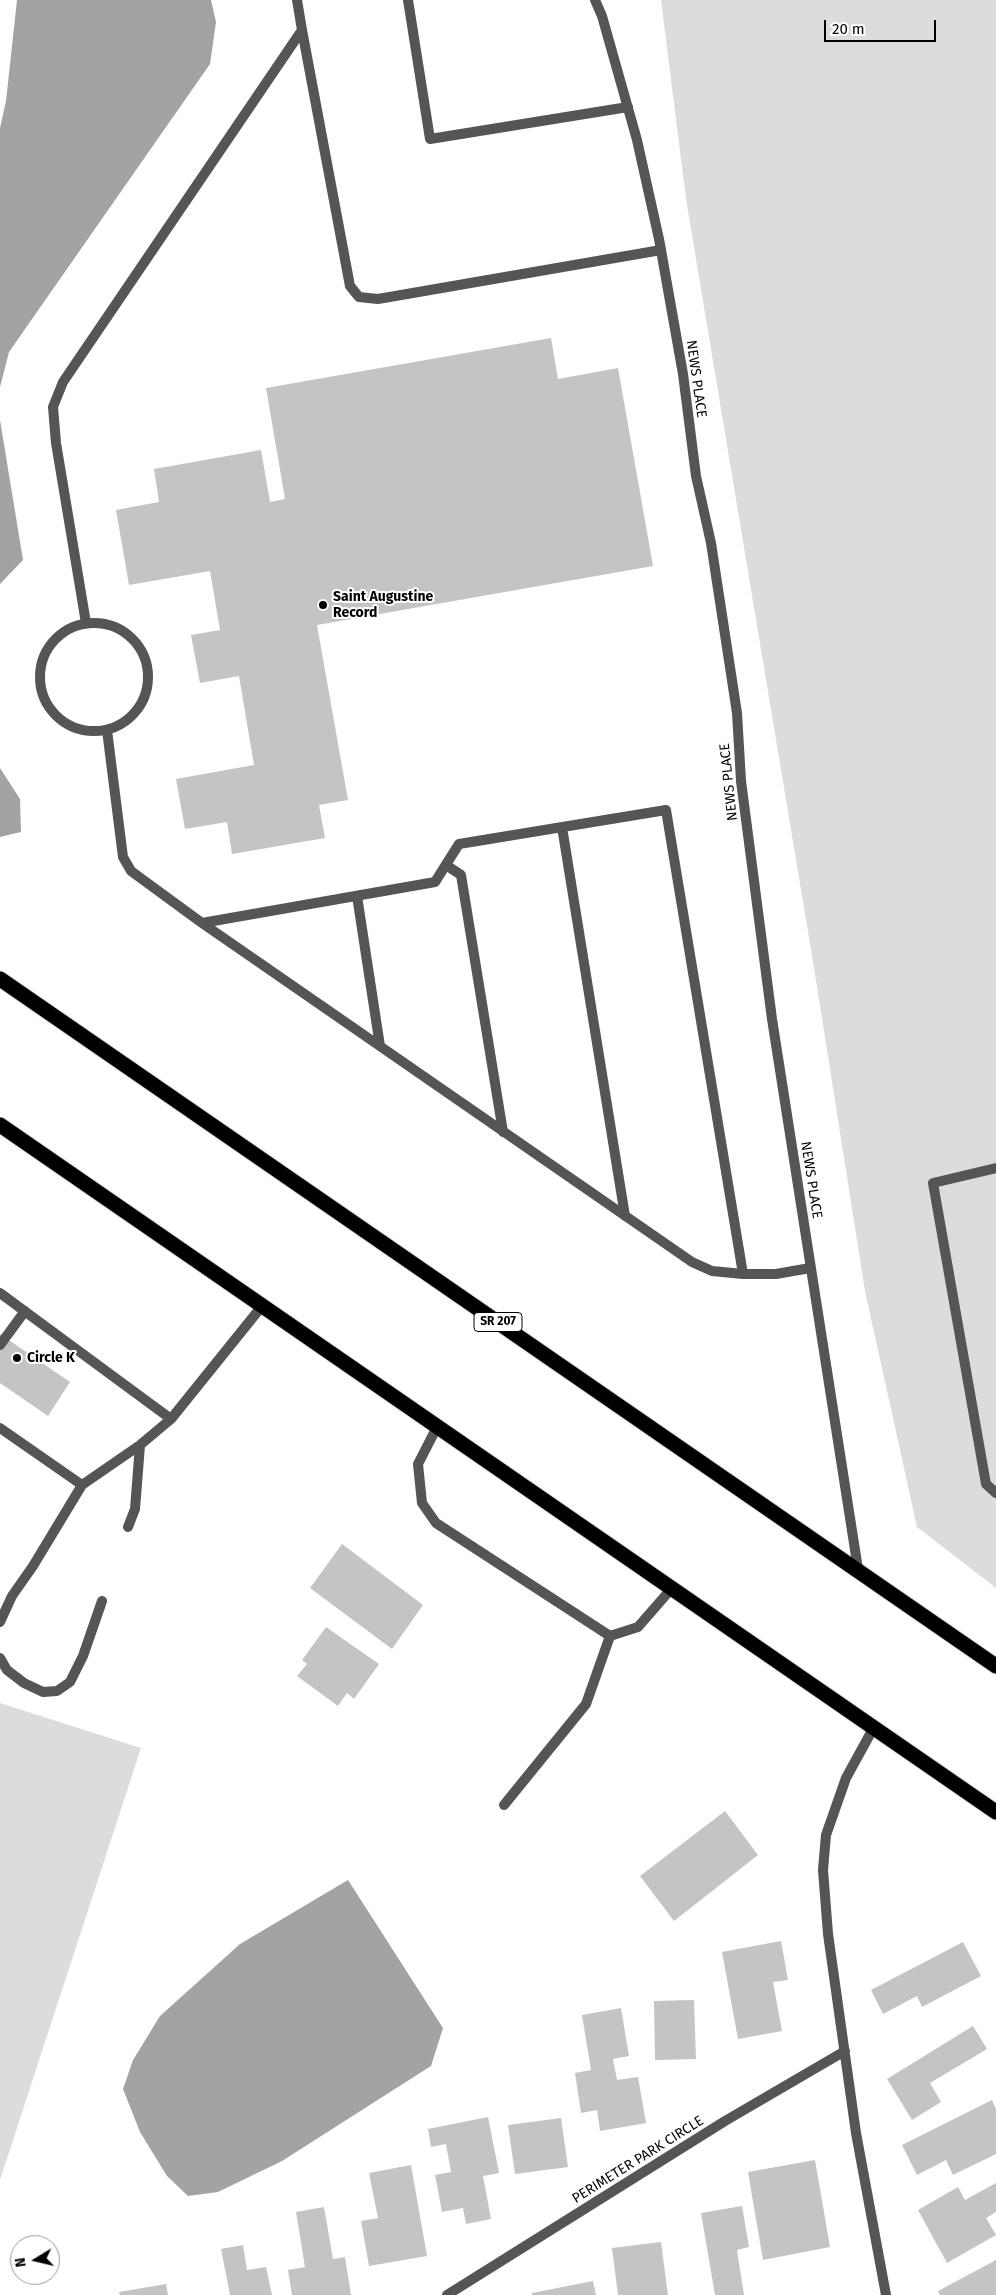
<!DOCTYPE html>
<html>
<head>
<meta charset="utf-8">
<style>
  body { margin:0 }
  #map { position:relative; width:996px; height:2295px; overflow:hidden; background:#fff; font-family:"Fira Sans",sans-serif }
  canvas { display:block }
  .north { position:absolute; left:10px; top:2235px; width:50px; height:50px; box-sizing:border-box; background:#fff; border:1px solid #999; border-radius:50%; rotate:261deg; font-size:14px; font-weight:700; line-height:20px; text-align:center; color:#000 }
  .north::after { content:''; display:block; margin:auto; width:18px; height:22px; background:#000; clip-path:polygon(50% 0,100% 100%,50% 72%,0 100%) }
  .scale { position:absolute; left:824px; top:20px; width:112px; height:22px; box-sizing:border-box; border:2px solid #000; border-top:0; padding-left:6px; font-size:15px; line-height:18px; white-space:nowrap; color:#000; -webkit-text-stroke:4px #fff; paint-order:stroke }
</style>
</head>
<body>
<div id="map">
<canvas width="996" height="2295"></canvas>
<div class="north">N</div>
<div class="scale">20 m</div>
</div>
<script>
const g = document.querySelector('canvas').getContext('2d');
g.lineJoin = 'round';
function fill(path, color) { g.fillStyle = color; g.fill(path, 'evenodd'); }
const shape = rows => new Path2D(rows.map(r => 'M' + r).join(''));
function trace(path, color, width, dash) { g.strokeStyle = color; g.lineWidth = width; g.lineCap = dash ? 'butt' : 'round'; g.setLineDash(dash || []); g.stroke(path); }
function write(font, color, halo, rows, align = 'center') {
  g.font = font + ' "Fira Sans",sans-serif'; g.lineWidth = 4; g.setLineDash([]); g.textBaseline = 'middle'; g.strokeStyle = halo; g.fillStyle = color; for (const [text, x, y, turn = 0] of rows) {
    g.save(); g.translate(x, y); g.rotate((+turn || 0) * Math.PI / 180); g.textAlign = isNaN(turn) ? turn : align; if (halo) g.strokeText(text, 0, 0); g.fillText(text, 0, 0); g.restore();
  }
}
const green = shape([
  [661,0,996,0,996,1588,917,1527,865,1291,816,980,686,199],
  [0,1703,141,1748,0,2180]
]);
const water = shape([
  [17,0,211,0,216,22,210,64,9,352,0,387,0,128,6,101],
  [0,420,23,560,0,584],
  [0,768,20,799,21,832,0,837],
  [348,1880,443,2028,431,2066,282,2161,218,2192,188,2196,167,2176,140,2132,123,2089,133,2060,160,2016,240,1944]
]);
const building = shape([
  [551,338,558,379,618,368,653,566,317,625,348,800,319,805,325,838,232,854,227,822,185,829,176,779,254,765,239,676,200,683,191,635,220,630,210,571,129,585,116,510,159,502,154,469,261,450,270,502,285,499,266,388],
  [0,1334,70,1382,48,1416,0,1383],
  [342,1544,423,1605,392,1649,310,1588],
  [326,1627,379,1664,354,1699,347,1693,338,1706,297,1676,307,1664,302,1660],
  [725,1811,758,1855,674,1921,640,1876],
  [781,1941,788,1980,773,1982,782,2031,738,2039,722,1952],
  [963,1942,981,1976,922,2007,917,1996,883,2014,871,1990],
  [694,2000,696,2059,655,2060,654,2001],
  [621,2008,629,2056,613,2059,617,2080,638,2077,646,2123,600,2131,597,2110,581,2113,575,2073,591,2070,582,2015],
  [973,2026,987,2049,930,2083,941,2102,912,2120,887,2079],
  [992,2100,996,2109,996,2154,953,2175,946,2160,917,2175,902,2145],
  [488,2117,499,2173,483,2176,491,2219,466,2224,463,2208,442,2212,435,2175,451,2172,446,2144,431,2147,428,2129],
  [561,2118,568,2167,515,2174,508,2125],
  [815,2160,830,2247,763,2260,748,2172],
  [411,2165,427,2256,369,2266,361,2221,378,2218,369,2173],
  [996,2183,996,2212,986,2218,996,2235,947,2263,918,2210,958,2187,965,2200],
  [742,2206,749,2247,737,2250,744,2295,715,2295,701,2213],
  [324,2207,333,2259,345,2257,351,2295,292,2295,288,2270,305,2267,296,2212],
  [661,2242,668,2295,618,2295,612,2248],
  [243,2245,247,2270,266,2267,272,2295,230,2295,221,2249],
  [996,2260,996,2295,940,2295,938,2291],
  [593,2281,596,2295,532,2295,532,2293],
  [166,2284,168,2295,120,2295,119,2292]
]);
const lane = shape([
  [408,0,430,139,628,107],
  [302,30,350,286,359,297,378,299,661,250],
  [86,623,56,443,53,407,63,382,302,30,297,0],
  '40 677a54 54 0 1 1 108 0a54 54 0 1 1-108 0Z',
  [107,730,123,857,131,871,202,923,692,1262,712,1271,743,1274,776,1274,810,1268],
  [562,827,625,1216],
  [446,865,461,875,503,1132],
  [357,896,380,1046],
  [202,923,435,882,459,844,666,810,743,1274],
  [996,1168,933,1183,986,1484,996,1493],
  [0,1293,171,1419,262,1306],
  [0,1345,25,1311],
  [437,1427,418,1464,422,1503,436,1523,610,1636,638,1627,672,1588],
  [0,1428,82,1485,140,1445,171,1419],
  [128,1527,135,1509,140,1445],
  [0,1622,12,1596,33,1566,82,1485],
  [0,1658,7,1670,24,1683,43,1692,57,1691,70,1682,83,1656,102,1601],
  [504,1805,586,1704,610,1636]
]);
const street = shape([
  [595,0,602,16,637,140,659,239,683,374,696,476,711,543,737,713,741,781,772,1019,858,1569],
  [874,1727,846,1778,826,1835,823,1870,828,1934,856,2133,886,2295],
  [447,2295,725,2121,845,2051]
]);
const highway = shape([
  [0,979,996,1666],
  [0,1125,996,1812]
]);
const markers = [
  [323,605,5,"#000"],
  [17,1358,5,"#000"]
];
const shields = [
  [498,1322,48]
];
const shieldNames = [
  ["SR 207",498,1322]
];
const streetNames = [
  ["NEWS PLACE",696,379,82],
  ["NEWS PLACE",729,782,-96],
  ["NEWS PLACE",811,1180,81],
  ["PERIMETER PARK CIRCLE",638,2160,-32]
];
const poiNames = [
  ["Saint Augustine",333,597],
  ["Record",333,613],
  ["Circle K",27,1358]
];
fill(green, '#dcdcdc');
fill(water, '#a3a3a3');
fill(building, '#c4c4c4');
trace(highway, '#dbdbdb', 17);
trace(lane, '#555', 10);
trace(street, '#555', 10);
trace(highway, '#000', 15);
for (const [x, y, r, color] of markers) { const dot = new Path2D(); dot.arc(x, y, r, 0, 2 * Math.PI); g.fillStyle = color; g.fill(dot); trace(dot, '#fff', 2); }
for (const [x, y, w] of shields) { const box = new Path2D(); box.roundRect(x - w / 2, y - 9.5, w, 19, 4); g.fillStyle = '#fff'; g.fill(box); trace(box, '#000', 1); }
write('bold 12px', '#000', null, shieldNames);
write('14px', '#000', '#fff', streetNames);
write('bold 14px', '#000', '#fff', poiNames, 'left');
</script>
</body>
</html>
